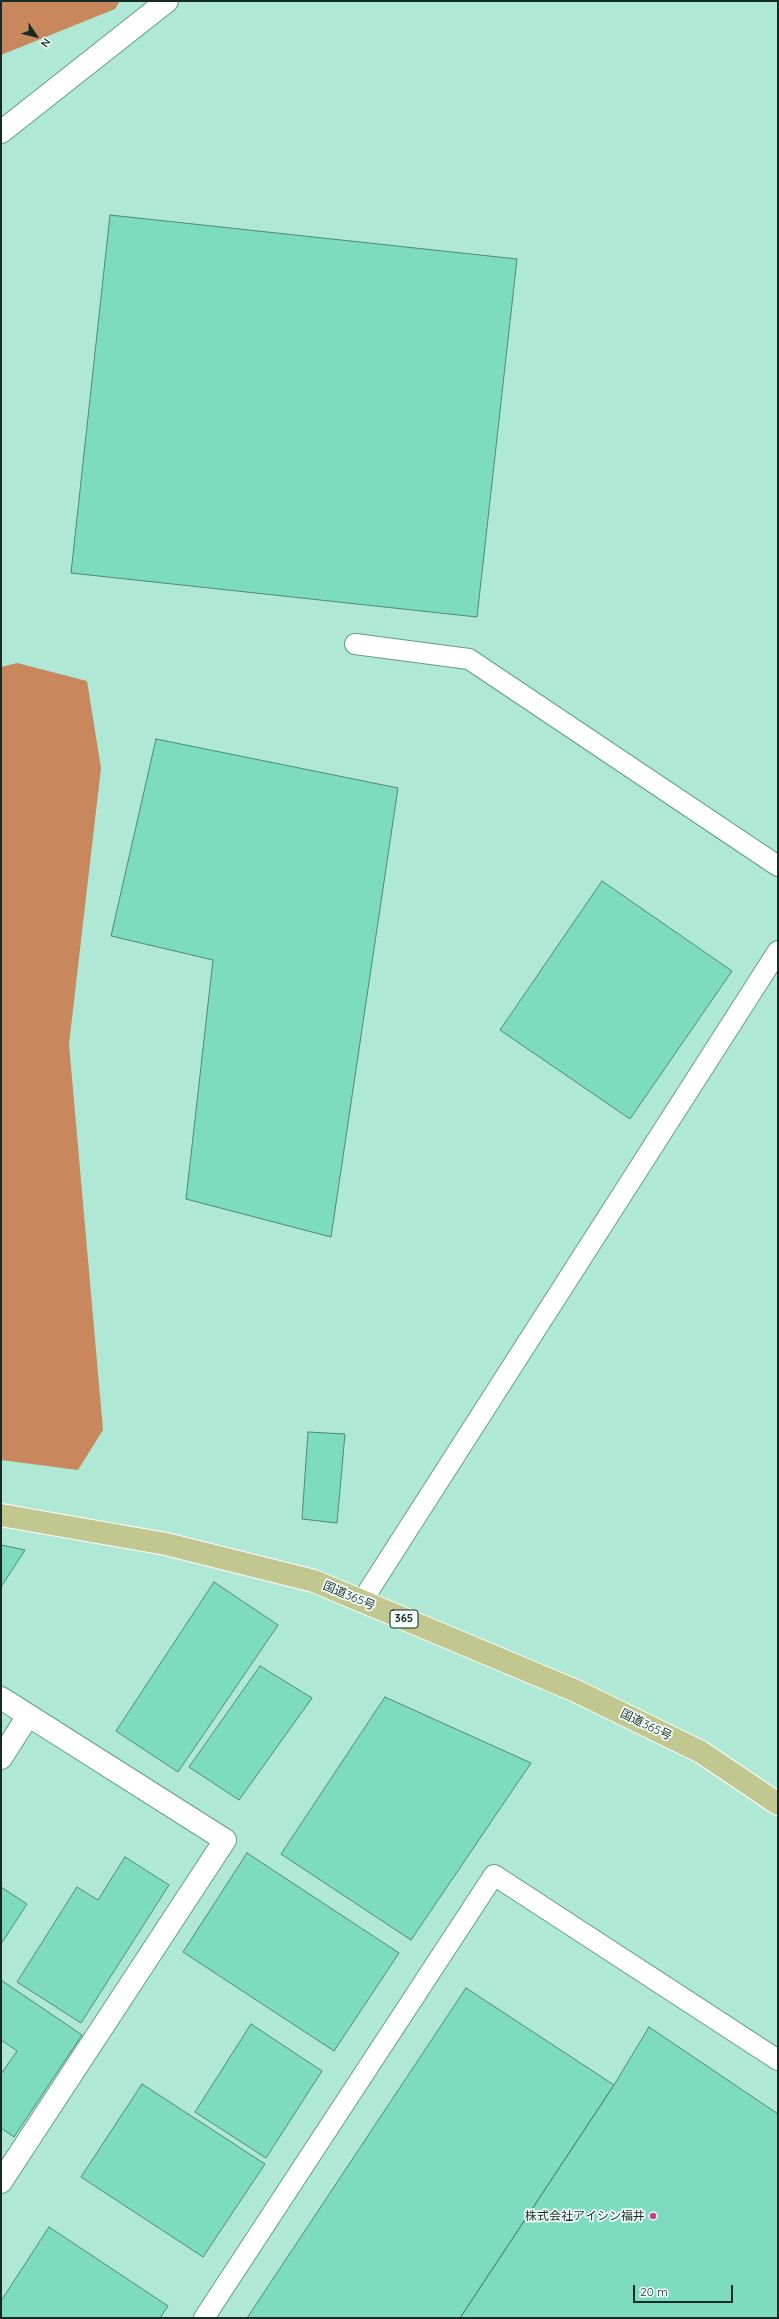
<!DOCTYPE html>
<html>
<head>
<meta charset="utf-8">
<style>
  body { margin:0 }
  #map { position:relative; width:779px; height:2319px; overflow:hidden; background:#afe9d5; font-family:Quicksand,sans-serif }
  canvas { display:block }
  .frame { position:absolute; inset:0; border:2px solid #152c25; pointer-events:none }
  .north { position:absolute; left:16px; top:16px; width:40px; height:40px; -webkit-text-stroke:3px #f3fefa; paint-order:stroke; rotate:125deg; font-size:11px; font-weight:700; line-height:16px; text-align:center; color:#152c25 }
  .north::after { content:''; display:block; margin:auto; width:14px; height:18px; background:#152c25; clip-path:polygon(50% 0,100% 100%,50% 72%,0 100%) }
  .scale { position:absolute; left:633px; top:2285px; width:100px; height:18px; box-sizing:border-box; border:2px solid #152c25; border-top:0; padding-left:5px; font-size:12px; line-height:14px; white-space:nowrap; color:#152c25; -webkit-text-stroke:3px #f3fefa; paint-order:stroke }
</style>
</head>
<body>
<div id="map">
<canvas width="779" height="2319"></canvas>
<div class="frame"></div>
<div class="north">N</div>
<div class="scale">20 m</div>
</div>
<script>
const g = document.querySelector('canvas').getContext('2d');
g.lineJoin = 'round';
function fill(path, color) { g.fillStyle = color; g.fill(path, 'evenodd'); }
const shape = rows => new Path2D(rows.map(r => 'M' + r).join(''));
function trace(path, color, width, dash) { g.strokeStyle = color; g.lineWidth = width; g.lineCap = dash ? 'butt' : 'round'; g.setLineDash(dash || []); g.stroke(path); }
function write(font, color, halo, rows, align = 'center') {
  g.font = font + ' Quicksand,"Noto Sans JP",sans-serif'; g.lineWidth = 3.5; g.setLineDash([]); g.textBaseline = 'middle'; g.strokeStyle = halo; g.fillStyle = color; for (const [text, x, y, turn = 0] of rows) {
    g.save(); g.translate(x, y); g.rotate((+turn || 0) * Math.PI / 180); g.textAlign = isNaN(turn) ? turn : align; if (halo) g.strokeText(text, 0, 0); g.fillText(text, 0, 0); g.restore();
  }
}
const forest = shape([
  [1,1,120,1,115,9,1,55],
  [17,663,87,681,101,768,69,1044,103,1430,78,1470,1,1460,1,667]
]);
const building = shape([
  [110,215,517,259,477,617,71,573,110,215],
  [156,739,398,788,331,1237,186,1199,213,960,111,936,156,739],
  [602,881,732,971,630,1119,500,1030,602,881],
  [308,1432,345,1434,337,1523,302,1519,308,1432],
  [1,1545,25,1550,1,1587,1,1545],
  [214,1582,278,1625,178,1772,116,1731,214,1582],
  [260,1666,312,1698,239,1800,189,1767,260,1666],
  [385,1697,531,1763,411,1940,281,1854,385,1697],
  [247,1853,399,1953,334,2051,183,1952,247,1853],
  [125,1857,169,1885,81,2023,17,1982,77,1887,98,1900,125,1857],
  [1,1887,27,1904,1,1944,1,1887],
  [1,1980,82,2035,14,2137,1,2128,1,2074,17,2051,1,2040,1,1980],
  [466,1988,614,2085,460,2318,247,2318,466,1988],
  [251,2024,322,2071,266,2158,195,2112,251,2024],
  [649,2027,778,2114,778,2318,460,2318,614,2085,649,2027],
  [142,2084,265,2164,203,2257,81,2177,142,2084],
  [49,2227,168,2306,160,2318,1,2318,1,2301,49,2227]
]);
const service = shape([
  [355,644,469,659,778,866],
  [362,1601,778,951],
  [204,2318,494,1875,778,2060]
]);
const minor = shape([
  [1,132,167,1],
  [1,1698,225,1840,1,2182],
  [1,1758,28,1716]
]);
const trunk = shape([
  [1,1515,166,1544,314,1581,576,1691,701,1752,778,1804]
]);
const markers = [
  [653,2216,4,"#c74286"]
];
const shields = [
  [404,1619,28]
];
const shieldNames = [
  ["365",404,1619]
];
const streetNames = [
  ["国道365号",349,1596,23],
  ["国道365号",646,1725,26]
];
const poiNames = [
  ["株式会社アイシン福井",645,2216]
];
fill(forest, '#c9875e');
fill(building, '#7ddbbf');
trace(building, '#508776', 1);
trace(service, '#649c8b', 22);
trace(minor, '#649c8b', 24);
trace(trunk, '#fff', 24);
trace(service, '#fff', 20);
trace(minor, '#fff', 22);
trace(trunk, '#c2c78f', 22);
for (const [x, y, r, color] of markers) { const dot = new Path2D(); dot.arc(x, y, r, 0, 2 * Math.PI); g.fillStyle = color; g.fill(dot); trace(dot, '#f3fefa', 1.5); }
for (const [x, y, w] of shields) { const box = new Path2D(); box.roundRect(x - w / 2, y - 9, w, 18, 3); g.fillStyle = '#f3fefa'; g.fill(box); trace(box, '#152c25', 1); }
write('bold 11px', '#152c25', null, shieldNames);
write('12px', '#152c25', '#f3fefa', streetNames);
write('12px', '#152c25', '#f3fefa', poiNames, 'right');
</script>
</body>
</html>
